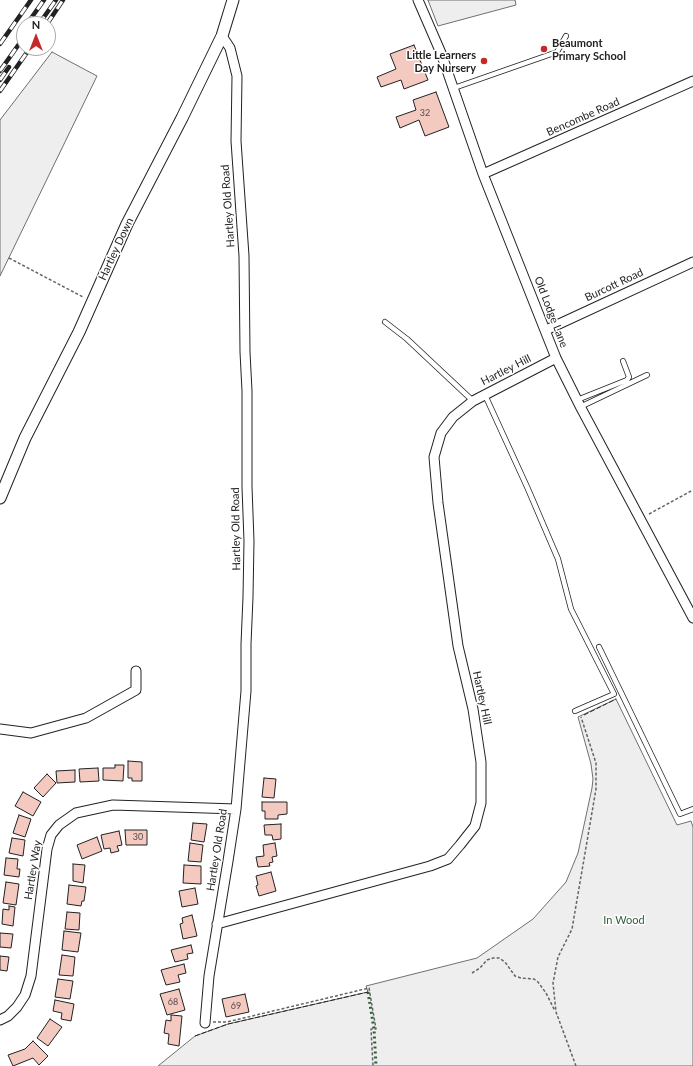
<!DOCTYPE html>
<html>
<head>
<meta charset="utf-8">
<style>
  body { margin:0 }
  #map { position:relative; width:693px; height:1066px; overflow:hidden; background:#fff; font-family:Lato,sans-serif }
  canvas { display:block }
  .north { position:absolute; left:16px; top:16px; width:40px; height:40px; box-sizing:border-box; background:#fff; border:1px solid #a7a7a7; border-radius:50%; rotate:0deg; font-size:11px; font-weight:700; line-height:16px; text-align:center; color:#222 }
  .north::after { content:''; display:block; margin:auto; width:14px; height:18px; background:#c62828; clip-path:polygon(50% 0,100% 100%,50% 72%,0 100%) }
</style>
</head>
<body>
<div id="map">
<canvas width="693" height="1066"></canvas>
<div class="north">N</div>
</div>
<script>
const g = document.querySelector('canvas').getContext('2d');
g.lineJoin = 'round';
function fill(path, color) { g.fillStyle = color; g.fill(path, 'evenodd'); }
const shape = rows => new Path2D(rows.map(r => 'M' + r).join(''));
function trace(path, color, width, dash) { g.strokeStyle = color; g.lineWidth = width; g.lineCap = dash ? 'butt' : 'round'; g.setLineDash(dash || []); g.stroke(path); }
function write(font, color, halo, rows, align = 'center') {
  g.font = font + ' Lato,sans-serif'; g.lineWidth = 3; g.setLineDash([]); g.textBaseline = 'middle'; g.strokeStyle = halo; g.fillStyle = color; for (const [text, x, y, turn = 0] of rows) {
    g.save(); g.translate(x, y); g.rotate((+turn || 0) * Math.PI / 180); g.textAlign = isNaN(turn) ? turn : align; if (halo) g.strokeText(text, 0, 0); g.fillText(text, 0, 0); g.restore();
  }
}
const green = shape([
  [428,0,515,0,516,5,438,26,428,0],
  [52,52,97,76,0,276,0,120,52,52],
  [616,699,677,825,691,821,693,827,693,1066,158,1066,195,1036,228,1024,368,992,366,986,477,958,533,919,566,882,578,853,592,788,593,779,591,764,578,717,616,699]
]);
const building = shape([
  [414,45,428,80,404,89,401,80,381,87,377,77,396,69,390,54,414,45],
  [436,92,449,127,425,136,419,120,400,128,396,117,416,110,413,100,436,92],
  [128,761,142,762,142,781,132,781,132,778,128,778,128,761],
  [115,765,124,765,123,781,103,780,103,768,115,768,115,765],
  [98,768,99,781,80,782,79,769,98,768],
  [75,770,75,782,57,783,56,771,75,770],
  [47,774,56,783,43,797,34,788,47,774],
  [264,778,276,779,274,798,262,797,264,778],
  [23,792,41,802,33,816,15,806,23,792],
  [262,802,287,802,287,814,278,815,278,819,265,819,265,811,262,811,262,802],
  [19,815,31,819,25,837,13,833,19,815],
  [193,823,207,824,204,842,191,840,193,823],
  [281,824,281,839,273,840,272,835,265,835,264,825,281,824],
  [125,830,147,830,147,845,126,845,125,830],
  [119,831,122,845,117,846,119,851,111,853,110,848,104,849,101,835,119,831],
  [97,837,102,851,82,859,77,845,97,837],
  [12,838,25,840,23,856,9,853,12,838],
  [190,843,203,845,201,862,188,861,190,843],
  [275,843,277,856,272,857,273,862,269,863,270,866,258,867,256,857,264,856,263,845,275,843],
  [6,858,18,859,17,869,20,869,19,877,4,875,6,858],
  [73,864,85,865,83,883,73,881,73,864],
  [184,865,201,866,201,884,183,883,184,865],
  [271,872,276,891,259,896,256,886,258,885,256,876,271,872],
  [6,882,19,884,16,905,3,903,6,882],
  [69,885,86,887,84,901,82,901,81,906,67,904,69,885],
  [195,888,198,904,182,907,179,891,195,888],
  [9,906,15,907,13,926,2,924,3,909,9,910,9,906],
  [67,912,80,913,79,930,65,929,67,912],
  [192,915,197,936,183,939,180,924,183,923,182,918,192,915],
  [64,931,81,933,78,952,62,950,64,931],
  [0,933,13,934,11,948,0,947,0,933],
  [191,945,193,953,187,954,188,959,175,962,171,950,191,945],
  [62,955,75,957,73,976,59,975,62,955],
  [0,956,9,957,7,971,0,970,0,956],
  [184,964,186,973,178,975,180,982,166,985,161,970,184,964],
  [58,979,73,981,70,999,55,997,58,979],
  [179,989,185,1010,167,1015,160,994,179,989],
  [245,994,249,1012,226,1017,222,999,245,994],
  [55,1000,74,1004,71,1021,61,1019,62,1013,53,1011,55,1000],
  [171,1015,182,1016,179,1046,168,1044,169,1034,164,1033,166,1020,171,1021,171,1015],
  [50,1019,62,1027,48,1046,37,1038,50,1019],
  [33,1041,48,1056,39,1065,33,1058,13,1066,8,1055,25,1049,33,1041]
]);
const path = shape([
  [9,258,83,297],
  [649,514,693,490],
  [472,973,480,968,487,960,493,958,499,958,505,962,515,976,521,978,534,979,538,982,546,993,555,1011],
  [213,1022,227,1022,369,988,376,1029,371,1029,373,1066],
  [576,1066,556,1012,553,983,558,957,572,929,596,789,596,763,581,717]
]);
const service = shape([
  [454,88,557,52,566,36],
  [385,322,407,339,473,401],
  [485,395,528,489,558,559,571,609,614,694,575,711],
  [577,400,627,380,629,377,623,361],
  [580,407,647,375],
  [599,647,680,814,693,809]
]);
const minor = shape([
  [418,0,441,53,483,174,556,358,581,408,693,618],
  [483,174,693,81],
  [546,330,693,262],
  [0,729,31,733,86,718,136,690,136,671],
  [217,924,430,866,448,859,460,845,475,826,481,803,481,762,473,709,458,646,438,503,434,457,441,433,453,417,473,401,556,358],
  [0,1020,8,1016,17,1007,25,995,31,976,47,849,51,835,59,825,76,813,113,805,236,809],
  [205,1023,209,976,228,861,236,809,246,691,246,644,248,597,249,541,247,487,247,391,245,352,244,256,236,141,237,76,230,48,222,36]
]);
const tertiary = shape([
  [0,498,25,438,79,332,127,224,182,118,222,36,233,0]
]);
const rail = shape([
  [27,24,44,0],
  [39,24,56,0],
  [47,24,63,0],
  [0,44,31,0],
  [0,71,24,37],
  [0,80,9,67],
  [0,91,30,48]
]);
const hedge = shape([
  [368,992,374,1029,376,1066]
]);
const fence = shape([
  [584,715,616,699],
  [195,1036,228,1024,368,992]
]);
const markers = [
  [544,49,4,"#c62828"],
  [484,61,4,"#c62828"]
];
const numberNames = [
  ["32",425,113],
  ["30",138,837],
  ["68",173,1002],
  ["69",236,1006]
];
const poiNames = [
  ["Beaumont",552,43],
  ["Primary School",552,56],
  ["Little Learners",476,55,"right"],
  ["Day Nursery",476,68,"right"]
];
const streetNames = [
  ["Bencombe Road",583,117,-24],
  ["Hartley Old Road",228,206,-94],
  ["Hartley Down",116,249,-65],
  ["Burcott Road",614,285,-25],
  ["Old Lodge Lane",551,312,69],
  ["Hartley Hill",506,370,-27],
  ["Hartley Old Road",236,529,-91],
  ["Hartley Hill",482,698,78],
  ["Hartley Old Road",217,850,-81],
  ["Hartley Way",33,870,-81]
];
const parkNames = [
  ["In Wood",624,920]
];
fill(green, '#eee');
trace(green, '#6f6f6f', 1);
fill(building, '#f3c9c0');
trace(building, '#222', 1);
trace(service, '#222', 6);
trace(minor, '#222', 11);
trace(tertiary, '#222', 13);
trace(path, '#646464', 1.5, [3, 2]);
trace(service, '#fff', 4.5);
trace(minor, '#fff', 9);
trace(tertiary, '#fff', 11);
trace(rail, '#222', 4.5);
trace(rail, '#fff', 3, [9]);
trace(hedge, '#2f5e38', 3, [2, 3]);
trace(fence, '#222', 1, [5, 2]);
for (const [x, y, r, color] of markers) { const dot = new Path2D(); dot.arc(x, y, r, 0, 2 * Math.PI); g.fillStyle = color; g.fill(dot); trace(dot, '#fff', 1.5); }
write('9px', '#564c4a', null, numberNames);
write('bold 11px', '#222', '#fff', poiNames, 'left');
write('11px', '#222', '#fff', streetNames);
write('11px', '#2f5e38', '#fff', parkNames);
</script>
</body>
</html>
